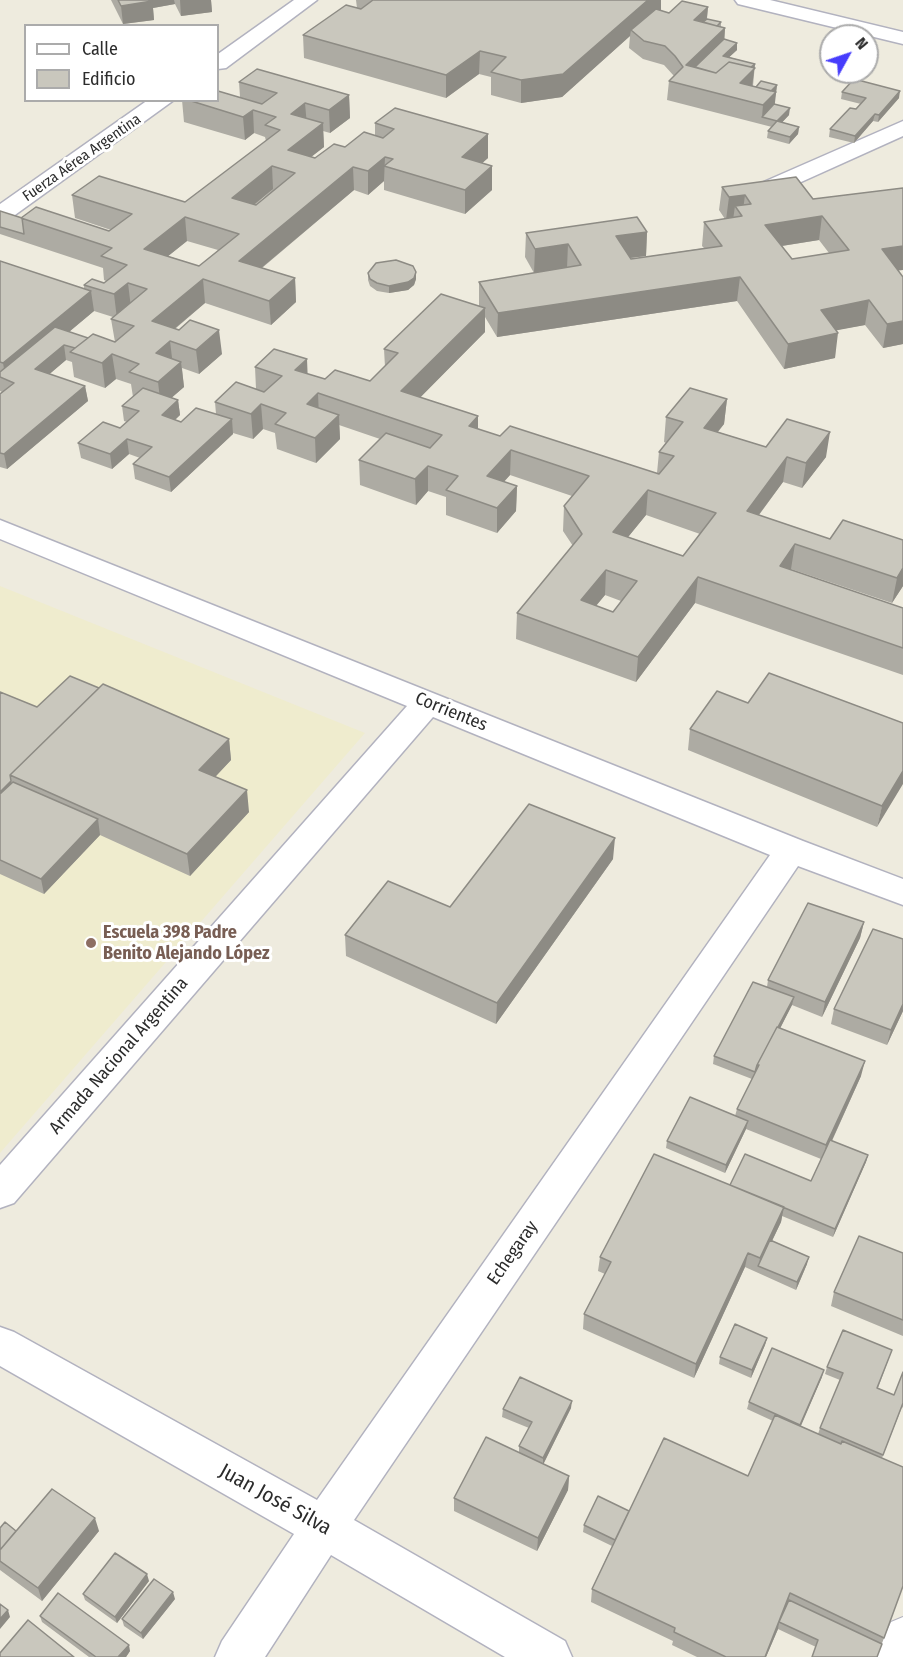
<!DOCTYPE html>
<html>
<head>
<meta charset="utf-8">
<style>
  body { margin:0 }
  #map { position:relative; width:903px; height:1657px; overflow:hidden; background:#eeebde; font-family:"Fira Sans Condensed",sans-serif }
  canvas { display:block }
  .legend { position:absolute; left:24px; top:24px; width:195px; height:78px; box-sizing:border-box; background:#fff; border:2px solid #ababab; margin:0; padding:8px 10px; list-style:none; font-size:18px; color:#2c2c2c }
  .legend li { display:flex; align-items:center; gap:12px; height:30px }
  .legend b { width:30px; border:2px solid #ababab }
  .north { position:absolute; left:819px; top:24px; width:60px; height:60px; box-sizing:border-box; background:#fff; border:2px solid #ababab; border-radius:50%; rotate:50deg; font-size:16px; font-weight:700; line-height:24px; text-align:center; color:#2c2c2c }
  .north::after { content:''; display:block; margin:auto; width:21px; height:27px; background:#473dfc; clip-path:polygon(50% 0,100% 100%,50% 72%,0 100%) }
</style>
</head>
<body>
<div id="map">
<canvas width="903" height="1657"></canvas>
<ul class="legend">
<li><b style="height:8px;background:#fff"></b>Calle</li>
<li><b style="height:16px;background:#c9c7bd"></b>Edificio</li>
</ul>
<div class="north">N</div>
</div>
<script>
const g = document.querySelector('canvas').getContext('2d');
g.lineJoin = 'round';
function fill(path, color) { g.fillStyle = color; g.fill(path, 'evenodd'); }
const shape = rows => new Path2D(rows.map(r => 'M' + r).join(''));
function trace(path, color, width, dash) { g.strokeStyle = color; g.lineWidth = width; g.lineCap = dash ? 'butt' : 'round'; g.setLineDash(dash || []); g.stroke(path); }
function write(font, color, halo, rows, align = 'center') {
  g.font = font + ' "Fira Sans Condensed",sans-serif'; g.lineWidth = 6; g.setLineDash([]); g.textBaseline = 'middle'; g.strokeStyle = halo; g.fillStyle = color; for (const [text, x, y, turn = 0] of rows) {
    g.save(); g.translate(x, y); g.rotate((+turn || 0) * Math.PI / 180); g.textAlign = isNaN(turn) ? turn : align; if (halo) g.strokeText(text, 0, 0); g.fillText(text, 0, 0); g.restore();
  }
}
const education = shape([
  [0,586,365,733,0,1153]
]);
const service = shape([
  [903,1617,903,1657,875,1657,891,1622,903,1617]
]);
const minor = shape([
  [294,0,317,0,226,68,218,69,218,54,294,0],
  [148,100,174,100,8,220,0,222,0,204,148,100],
  [903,121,903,136,759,201,751,203,743,201,739,196,743,191,903,121],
  [0,520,803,841,903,879,903,905,798,866,354,1520,565,1641,572,1657,505,1657,331,1555,265,1657,215,1657,222,1641,294,1534,0,1366,0,1327,14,1332,317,1500,770,855,433,717,14,1203,0,1208,0,1165,407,706,0,539,0,520]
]);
const secondary = shape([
  [735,0,770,0,903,32,903,44,738,4,735,0]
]);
const wall = shape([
  [111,0,211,0,212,12,181,16,175,4,153,8,154,20,123,24],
  [356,0,661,0,661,10,660,10,669,13,708,7,707,19,721,22,721,27,725,28,724,39,737,50,729,57,755,64,753,86,756,87,777,85,774,104,789,115,782,122,799,127,798,134,789,144,767,138,768,131,772,127,667,100,669,81,674,76,664,65,643,59,629,48,630,36,562,97,521,103,491,95,491,77,479,74,446,98,304,58,303,35,357,8],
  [239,82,349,95,350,118,330,133,323,131,324,147,310,157,315,158,375,136,375,123,488,158,482,163,492,190,465,214,384,190,384,181,368,195,354,190,262,268,295,278,296,302,271,325,205,303,175,329,222,354,199,374,182,368,184,387,171,398,178,400,180,415,175,420,181,422,216,414,215,402,256,389,255,367,308,374,325,379,370,381,385,367,384,349,479,306,479,282,567,268,534,273,525,257,526,233,647,232,646,256,630,258,631,259,704,248,702,246,704,222,725,219,719,210,722,187,813,199,903,188,903,270,898,270,903,277,903,344,883,348,865,325,836,330,835,358,784,369,737,301,497,337,485,317,485,332,420,397,478,416,478,429,500,436,657,473,659,452,666,443,664,442,666,417,727,399,724,424,718,432,766,447,826,457,802,488,783,482,759,515,830,539,903,540,903,586,892,603,791,569,791,570,903,608,903,675,695,603,636,682,516,639,517,613,573,546,563,531,564,506,572,496,510,475,504,482,517,486,516,511,497,533,446,515,446,497,428,491,416,505,360,485,359,460,380,439,339,425,340,439,316,463,277,449,275,433,263,429,253,439,233,433,233,434,171,492,135,479,133,464,140,458,129,454,112,469,81,458,78,443,120,428,127,422,124,421,122,406,133,397,131,384,116,379,105,388,74,377,72,362,66,360,49,374,85,386,88,401,7,469,0,467,0,394,2,392,0,391,0,261,84,289,84,285,104,283,106,281,104,280,103,268,0,234,0,211,22,218,109,231,111,230,75,218,72,195,185,202,266,141,265,137,254,133,245,140,184,122,182,100,218,100,240,97],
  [273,189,256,205,255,205],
  [819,240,829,253,792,259,782,246],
  [187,241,218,250,199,266,168,256],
  [94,311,113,317,111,319,115,342,88,338,69,332],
  [646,515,700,534,683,556,628,537],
  [605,595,621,601,613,612,596,606],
  [842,92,899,98,878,122,873,121,854,143,829,137,830,129,856,109,861,104,841,99],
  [368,273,416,279,414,285,408,290,389,293,377,291,370,286,368,280],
  [0,692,37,707,229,739,231,760,215,777,249,812,190,876,100,835,44,894,0,874],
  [748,703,903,723,877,827,688,750,690,729],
  [613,859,496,1024,346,956,345,935,450,907],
  [864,922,860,938,822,1017,792,1005,780,1028,861,1076,832,1141,868,1155,866,1162,833,1237,782,1216,781,1222,772,1241,807,1264,796,1290,745,1267,694,1378,583,1329,584,1314,605,1274,598,1271,600,1257,730,1185,811,1181,821,1159,746,1129,725,1173,666,1148,667,1141,735,1116,737,1109,752,1079,713,1064,714,1056,767,987,768,980],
  [903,939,903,1011,887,1045,831,1024,834,1009],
  [903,1253,903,1336,831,1306,834,1292],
  [767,1338,765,1345,751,1378,719,1364,720,1357],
  [892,1350,878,1388,894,1395,903,1372,903,1408,902,1407,882,1458,903,1586,877,1657,816,1647,778,1629,766,1657,697,1657,672,1645,673,1641,591,1602,592,1589,612,1546,583,1532,584,1525,748,1476,773,1421,747,1409,749,1402,822,1377,801,1426,818,1434,820,1428,840,1380,825,1374,827,1367],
  [571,1408,543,1464,569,1476,568,1490,537,1551,454,1511,454,1498,519,1452,519,1446,529,1428,502,1417,503,1409],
  [0,1528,16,1531,99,1531,42,1601,0,1570],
  [149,1581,117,1623,85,1600,83,1594],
  [175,1599,143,1639,124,1626,122,1619],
  [40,1616,130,1651,126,1657,89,1657,42,1622]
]);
const shadedWall = shape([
  [148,0,174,0,175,4,153,8,154,20,123,24,121,6],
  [180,0,211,0,212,12,181,16],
  [648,0,661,0,661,10,634,33,631,30,630,36,562,97,521,103,521,80],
  [708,7,706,26,694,20],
  [725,28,724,47,690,78,686,65],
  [737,43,737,50,723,63,723,56],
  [480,51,479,74,446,98,446,75],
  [755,64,752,87,740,83,742,77],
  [777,85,774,111,762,117,763,105,762,100],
  [900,91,899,98,878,122,879,115],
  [349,95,350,118,330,133,329,110],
  [305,103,307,126,291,114],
  [790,108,789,115,777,128,777,121],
  [253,110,254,133,245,140,243,117],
  [875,114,873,121,854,143,855,136],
  [323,123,324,147,292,172,288,150],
  [799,127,798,134,789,144,790,137],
  [488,134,488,158,462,181,462,157],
  [385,157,384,181,368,195,368,171],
  [272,166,273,189,234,221,232,198],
  [492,166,492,190,465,214,465,190],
  [353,167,354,190,241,285,239,261],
  [745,195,742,218,742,216,735,206,733,220,726,220,729,197],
  [822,216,819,240,762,249,765,225],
  [185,217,187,241,147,273,144,249],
  [647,232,646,256,614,260,616,236],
  [568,244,567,268,534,273,535,249],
  [903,246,903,270,878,273,882,249],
  [416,272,416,279,414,285,408,290,389,293,389,286],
  [740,277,737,301,497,337,498,313],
  [295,278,296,302,271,325,269,301],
  [203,279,205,303,155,345,152,321],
  [128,283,131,308,117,319,114,294],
  [91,291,94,311,10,381,6,380,3,363],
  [869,300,865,325,817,334,821,310],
  [485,308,485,332,402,416,401,391],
  [903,321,903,344,883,348,887,324],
  [219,330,222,354,199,374,196,350],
  [838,333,835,358,784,369,788,344],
  [170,341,173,366,156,353],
  [64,345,66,360,38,384,35,369],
  [112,354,116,379,105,388,102,363],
  [307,359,308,384,295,370],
  [181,362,184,387,161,407,158,382],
  [85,386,88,401,7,469,4,454],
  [318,393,319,418,307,404],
  [727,399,724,424,701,452,704,428],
  [178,400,180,415,164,430,162,415],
  [261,404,263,429,253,439,251,414],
  [339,415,340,439,316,463,315,438],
  [478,416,478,441,469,426],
  [232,419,233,434,171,492,169,477],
  [830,432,826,457,802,488,806,463],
  [127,439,129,454,112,469,110,454],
  [511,450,510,475,486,501,487,476],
  [787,457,783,482,743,536,747,511],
  [428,466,428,491,416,505,415,479],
  [517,486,516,511,497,533,497,508],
  [648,490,646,515,611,558,613,532],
  [795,544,791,569,776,592,780,566],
  [903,568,903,586,892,603,897,578],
  [606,570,605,595,579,626,581,600],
  [698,577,695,603,636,682,638,657],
  [229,739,231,760,202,791,199,770],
  [903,771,903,784,877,827,882,806],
  [11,781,15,796,0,795,0,792],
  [247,790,249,812,190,876,187,854],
  [98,819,100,835,44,894,41,879],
  [615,838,613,859,496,1024,497,1003],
  [864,922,860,938,822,1017,825,1002],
  [794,997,792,1005,757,1074,758,1066],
  [903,1004,903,1011,887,1045,891,1030],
  [865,1061,861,1076,823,1160,826,1145],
  [748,1121,746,1129,725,1173,726,1165],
  [868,1155,866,1162,833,1237,835,1229],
  [784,1207,781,1222,760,1266,759,1266,760,1258],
  [748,1253,745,1267,694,1378,696,1364],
  [809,1257,807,1264,796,1290,797,1282],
  [767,1338,765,1345,751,1378,752,1370],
  [824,1370,822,1377,798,1432,800,1425],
  [572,1401,571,1408,543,1465,543,1458],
  [569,1476,568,1490,537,1551,538,1538],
  [95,1518,99,1531,42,1601,38,1588],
  [147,1574,149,1581,117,1623,115,1617],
  [173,1592,175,1599,143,1639,141,1633],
  [790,1593,787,1606,779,1622,778,1629,766,1657,765,1657],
  [8,1610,10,1617,0,1629,0,1619],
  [129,1645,130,1651,126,1657,118,1657]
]);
const building = shape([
  [118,0,152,0,152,1,121,6,118,0],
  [373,0,648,0,563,74,521,80,491,72,506,57,480,51,446,75,303,35,346,5,361,9,373,0],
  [682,1,708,7,694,20,725,28,686,65,716,73,729,62,755,68,740,83,776,92,763,105,669,81,683,67,675,56,665,46,644,41,631,30,656,9,669,13,682,1],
  [707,19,721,22,717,26,703,22,707,19],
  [724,39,737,43,723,56,755,64,751,67,729,62,716,73,695,67,724,39],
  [257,69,349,95,329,110,305,103,291,114,323,123,288,150,315,158,334,144,345,147,364,132,383,138,394,129,375,123,395,108,488,134,462,157,492,166,465,190,384,166,393,159,385,157,368,171,353,167,239,261,295,278,269,301,203,279,152,321,179,330,190,320,219,330,196,350,170,341,156,353,181,362,158,382,129,372,139,364,112,354,102,363,70,352,93,334,115,342,134,326,111,319,147,289,128,283,114,294,84,285,92,279,104,283,127,265,101,256,112,248,21,218,36,207,109,231,132,214,72,195,99,176,185,202,280,130,265,125,276,117,253,110,243,117,188,100,218,100,218,91,262,104,277,93,239,82,257,69],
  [272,166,295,173,256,205,232,198,272,166],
  [185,217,239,234,199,266,144,249,185,217],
  [854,79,900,91,879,115,875,114,855,136,830,129,850,108,856,109,866,98,842,92,854,79],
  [761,81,777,85,771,91,756,87,761,81],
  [774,104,790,108,777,121,762,117,774,104],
  [777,121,799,127,790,137,768,131,777,121],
  [796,177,813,199,903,188,903,246,882,249,903,277,903,321,887,324,869,300,821,310,838,333,788,344,740,277,498,313,479,282,581,265,568,244,535,249,526,233,637,217,647,232,616,236,631,259,722,246,704,222,742,216,735,206,751,204,745,195,729,197,722,187,796,177],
  [822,216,849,250,792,259,765,225,822,216],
  [0,211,22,218,24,234,0,227,0,211],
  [396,260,413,266,416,272,414,278,408,282,389,286,377,283,370,279,368,273,376,263,396,260],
  [0,261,91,291,3,363,0,362,0,261],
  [441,294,485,308,401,391,478,416,469,426,500,436,510,426,659,474,674,456,659,452,683,422,666,417,690,388,727,399,704,428,766,447,787,419,830,432,806,463,787,457,747,511,830,539,843,520,903,540,903,568,897,578,795,544,780,566,903,608,903,648,698,577,638,657,517,613,582,534,564,506,589,476,511,450,487,476,517,486,497,508,446,490,458,476,428,466,415,479,359,460,386,433,430,448,442,435,318,393,307,404,339,415,315,438,275,424,286,413,261,404,251,414,215,402,236,382,264,392,282,376,255,367,274,349,307,359,295,370,325,379,335,370,370,381,398,353,384,349,441,294],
  [648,490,716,513,683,556,613,532,648,490],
  [606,570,637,581,613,612,581,600,606,570],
  [55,327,88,338,75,348,64,345,35,369,85,386,4,454,0,453,0,394,14,383,0,377,0,372,55,327],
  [143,388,178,400,162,415,181,422,196,408,232,419,169,477,133,464,152,447,127,439,110,454,78,443,103,422,120,428,139,411,122,406,143,388],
  [769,673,903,723,903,771,882,806,690,729,717,691,748,703,769,673],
  [70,676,99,688,10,775,11,781,0,792,0,692,37,707,70,676],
  [103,684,229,739,199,770,247,790,187,854,10,775,103,684],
  [13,782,98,819,41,879,0,860,0,794,13,782],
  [529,804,615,838,497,1003,345,935,388,881,450,907,529,804],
  [808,903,864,922,825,1002,768,980,808,903],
  [873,929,903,939,903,1004,891,1030,834,1009,873,929],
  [753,982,794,997,778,1027,777,1027,757,1065,755,1072,714,1056,753,982],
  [777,1027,865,1061,826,1145,737,1109,759,1065,757,1065,777,1027],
  [690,1097,748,1121,726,1165,667,1141,690,1097],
  [830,1140,868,1155,835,1229,730,1185,745,1154,811,1181,830,1140],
  [654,1154,784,1207,760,1258,748,1253,696,1364,584,1314,611,1262,600,1257,654,1154],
  [859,1236,903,1253,903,1320,834,1292,859,1236],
  [770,1240,809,1257,797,1282,758,1266,770,1240],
  [735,1324,767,1338,752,1370,720,1357,735,1324],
  [843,1330,892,1350,877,1388,894,1395,903,1372,903,1403,883,1455,820,1428,843,1373,827,1367,843,1330],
  [772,1348,824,1370,800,1425,749,1402,772,1348],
  [520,1377,572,1401,543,1458,519,1446,532,1422,503,1409,520,1377],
  [775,1415,841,1444,842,1441,903,1467,903,1586,884,1638,790,1593,765,1657,726,1657,674,1632,675,1628,592,1589,664,1438,748,1476,775,1415],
  [486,1437,569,1476,538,1538,454,1498,486,1437],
  [52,1489,95,1518,38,1588,0,1561,0,1550,52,1489],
  [598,1496,629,1511,615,1540,584,1525,598,1496],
  [5,1522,16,1531,0,1550,0,1528,5,1522],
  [115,1553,147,1574,115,1617,83,1594,115,1553],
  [154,1579,173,1592,141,1633,122,1619,154,1579],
  [58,1593,129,1645,118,1657,96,1657,40,1616,58,1593],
  [789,1600,882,1644,877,1657,812,1657,818,1640,779,1622,789,1600],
  [0,1604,8,1610,0,1619,0,1604],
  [28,1620,74,1657,0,1657,0,1653,28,1620]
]);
const markers = [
  [91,943,6,"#8d6e63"]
];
const farStreetnames = [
  ["Fuerza Aérea Argentina",82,158,-35]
];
const streetNames = [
  ["Corrientes",451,712,22],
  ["Armada Nacional Argentina",119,1056,-49],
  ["Echegaray",513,1253,-55]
];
const educationNames = [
  ["Escuela 398 Padre",103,933],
  ["Benito Alejando López",103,954]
];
const nearStreetnames = [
  ["Juan José Silva",275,1500,29]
];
fill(education, '#efecce');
trace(service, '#b2b2bf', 2);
trace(minor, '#b2b2bf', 3);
trace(secondary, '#b2b2bf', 3);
fill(service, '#fff');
fill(minor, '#fff');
fill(secondary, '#fff');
fill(wall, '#adaba3');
fill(shadedWall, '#8d8b84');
fill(building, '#c9c7bd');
trace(building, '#8d8b84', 1.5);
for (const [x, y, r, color] of markers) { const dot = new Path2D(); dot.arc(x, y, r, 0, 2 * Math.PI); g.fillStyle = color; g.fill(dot); trace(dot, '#fff', 2); }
write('15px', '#2c2c2c', '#fff', farStreetnames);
write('18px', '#2c2c2c', '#fff', streetNames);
write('bold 18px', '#785e54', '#fff', educationNames, 'left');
write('21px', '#2c2c2c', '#fff', nearStreetnames);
</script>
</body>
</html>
